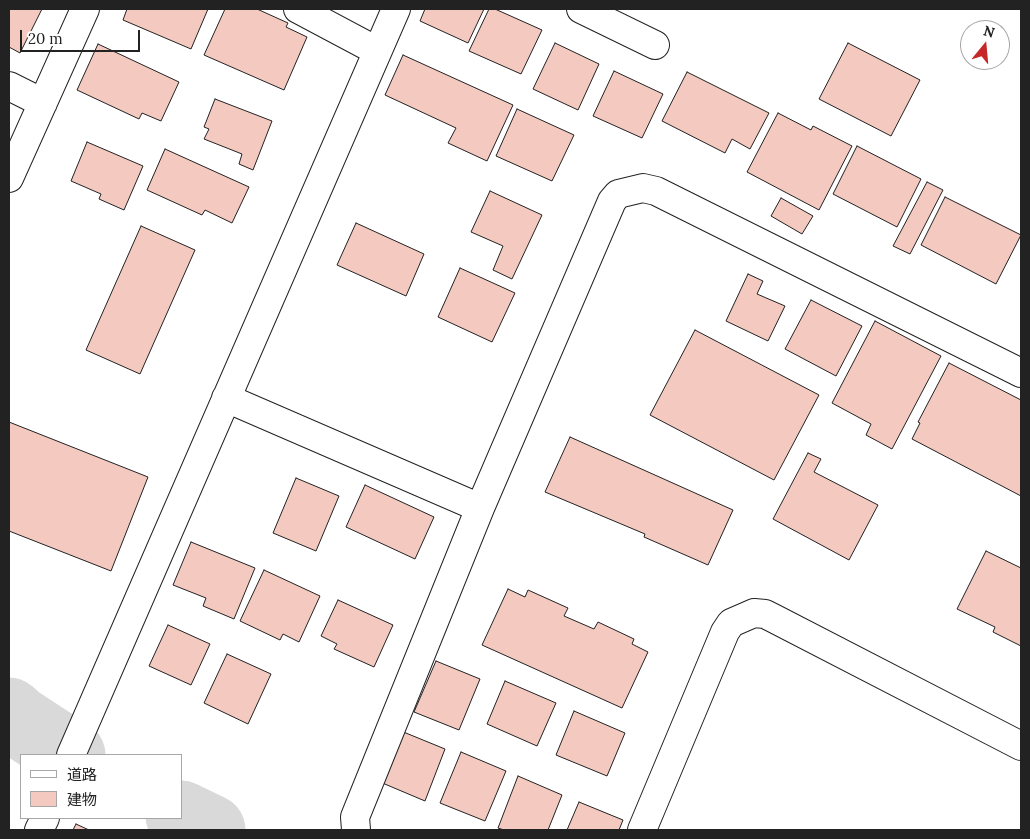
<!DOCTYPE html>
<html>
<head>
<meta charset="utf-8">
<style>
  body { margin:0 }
  #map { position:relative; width:1030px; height:839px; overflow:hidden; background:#fff; font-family:Lora,"Noto Sans JP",serif }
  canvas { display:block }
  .frame { position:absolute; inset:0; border:10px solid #222; pointer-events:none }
  .legend { position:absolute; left:20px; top:754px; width:162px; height:65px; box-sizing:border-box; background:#fff; border:1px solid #a7a7a7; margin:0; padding:6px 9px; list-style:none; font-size:15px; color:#222 }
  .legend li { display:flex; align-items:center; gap:10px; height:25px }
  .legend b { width:25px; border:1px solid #a7a7a7 }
  .north { position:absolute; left:960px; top:20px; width:50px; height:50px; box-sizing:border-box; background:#fff; border:1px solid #a7a7a7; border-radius:50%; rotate:17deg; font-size:14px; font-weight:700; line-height:20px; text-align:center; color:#222 }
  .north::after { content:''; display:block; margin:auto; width:18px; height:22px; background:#c62828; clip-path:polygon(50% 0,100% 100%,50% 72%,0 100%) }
  .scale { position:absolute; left:20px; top:30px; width:120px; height:22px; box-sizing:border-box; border:2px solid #222; border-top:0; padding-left:6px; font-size:15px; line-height:18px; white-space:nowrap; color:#222; -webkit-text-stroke:4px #fff; paint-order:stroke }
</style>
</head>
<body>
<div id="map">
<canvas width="1030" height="839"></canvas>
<div class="frame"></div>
<ul class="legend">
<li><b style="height:6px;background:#fff"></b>道路</li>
<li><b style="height:14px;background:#f3c9c0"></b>建物</li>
</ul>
<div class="north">N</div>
<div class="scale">20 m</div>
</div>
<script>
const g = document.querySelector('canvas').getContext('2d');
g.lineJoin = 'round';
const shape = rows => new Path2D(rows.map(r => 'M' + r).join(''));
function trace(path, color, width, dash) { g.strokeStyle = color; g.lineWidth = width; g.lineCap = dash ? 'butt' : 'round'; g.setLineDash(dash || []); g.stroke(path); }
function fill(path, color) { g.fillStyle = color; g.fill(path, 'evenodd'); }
const river = shape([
  [9,713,18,721,70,755],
  [181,816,210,830]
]);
const building = shape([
  [9,9,42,9,20,53,9,47,9,9],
  [127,9,208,9,191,49,123,20,127,9],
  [225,9,257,9,288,23,286,27,307,37,284,90,204,55,225,9],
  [425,9,484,9,468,43,420,21,425,9],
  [489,9,495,9,542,30,521,74,469,51,489,9],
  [555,43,599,64,578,110,533,89,555,43],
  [848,43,920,80,891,136,819,99,848,43],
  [98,44,179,82,161,121,142,113,139,119,77,90,98,44],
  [403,55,513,105,487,161,448,143,456,128,385,95,403,55],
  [614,71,663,94,642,138,593,116,614,71],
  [687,72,769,113,750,149,732,139,725,153,662,121,687,72],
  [215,99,272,121,253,170,239,164,242,154,204,139,209,129,204,127,215,99],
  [517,109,574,135,552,181,496,156,517,109],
  [778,113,811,130,813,126,852,146,819,210,747,172,778,113],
  [87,142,143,166,124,210,99,199,101,194,71,181,87,142],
  [857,146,921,179,897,227,833,194,857,146],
  [165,149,249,187,232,223,205,210,202,215,147,190,165,149],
  [927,182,943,190,910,254,893,246,927,182],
  [490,191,542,215,512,279,493,270,503,246,471,232,490,191],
  [945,197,1021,235,996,284,921,245,945,197],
  [781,198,813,216,802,234,771,216,781,198],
  [356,223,424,254,406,296,337,265,356,223],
  [141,226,195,250,140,374,86,350,141,226],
  [460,268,515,293,492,342,438,317,460,268],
  [748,274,763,281,757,294,785,306,768,341,726,321,748,274],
  [811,300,862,326,836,376,785,349,811,300],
  [875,321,941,356,892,449,866,435,871,424,832,403,875,321],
  [695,330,819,395,774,480,650,415,695,330],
  [949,363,1021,400,1021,496,912,439,920,423,918,422,949,363],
  [9,422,148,477,111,571,9,531,9,422],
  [570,437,733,510,708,565,644,537,645,534,545,492,570,437],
  [808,453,821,459,814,472,878,505,849,560,773,519,808,453],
  [296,478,339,496,316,551,273,533,296,478],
  [365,485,434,517,415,559,346,527,365,485],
  [191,542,255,568,234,619,203,606,206,598,173,585,191,542],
  [986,551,1021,568,1021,646,993,632,995,627,957,609,986,551],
  [264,570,320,596,299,642,283,634,280,640,240,621,264,570],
  [508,589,525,597,528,590,568,608,564,616,594,629,598,622,634,639,632,644,648,652,622,708,482,645,508,589],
  [338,600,393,625,374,667,334,649,337,644,321,636,338,600],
  [168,625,210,644,191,685,149,666,168,625],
  [227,654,271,674,248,724,204,703,227,654],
  [436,661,480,679,459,730,414,712,436,661],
  [505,681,556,703,537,746,487,724,505,681],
  [574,711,625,733,607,776,556,755,574,711],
  [401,731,445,749,425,801,380,782,401,731],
  [461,752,506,771,485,821,440,803,461,752],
  [518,776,562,795,548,830,504,830,498,828,518,776],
  [579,802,623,820,619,830,567,830,579,802],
  [76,824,89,830,73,830,76,824]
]);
const minor = shape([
  [298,9,377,51],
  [581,9,655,45],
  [9,86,43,103],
  [9,178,85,9],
  [226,398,480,508],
  [71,755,396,9],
  [39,830,45,818],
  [356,830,355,817,480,508,612,201,618,194,643,188,656,191,1021,373],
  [642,830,725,632,731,623,754,613,765,614,773,618,1021,746]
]);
trace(river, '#d9d9d9', 71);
fill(building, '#f3c9c0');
trace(building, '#222', 1);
trace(minor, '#222', 30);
trace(minor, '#fff', 28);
</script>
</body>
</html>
